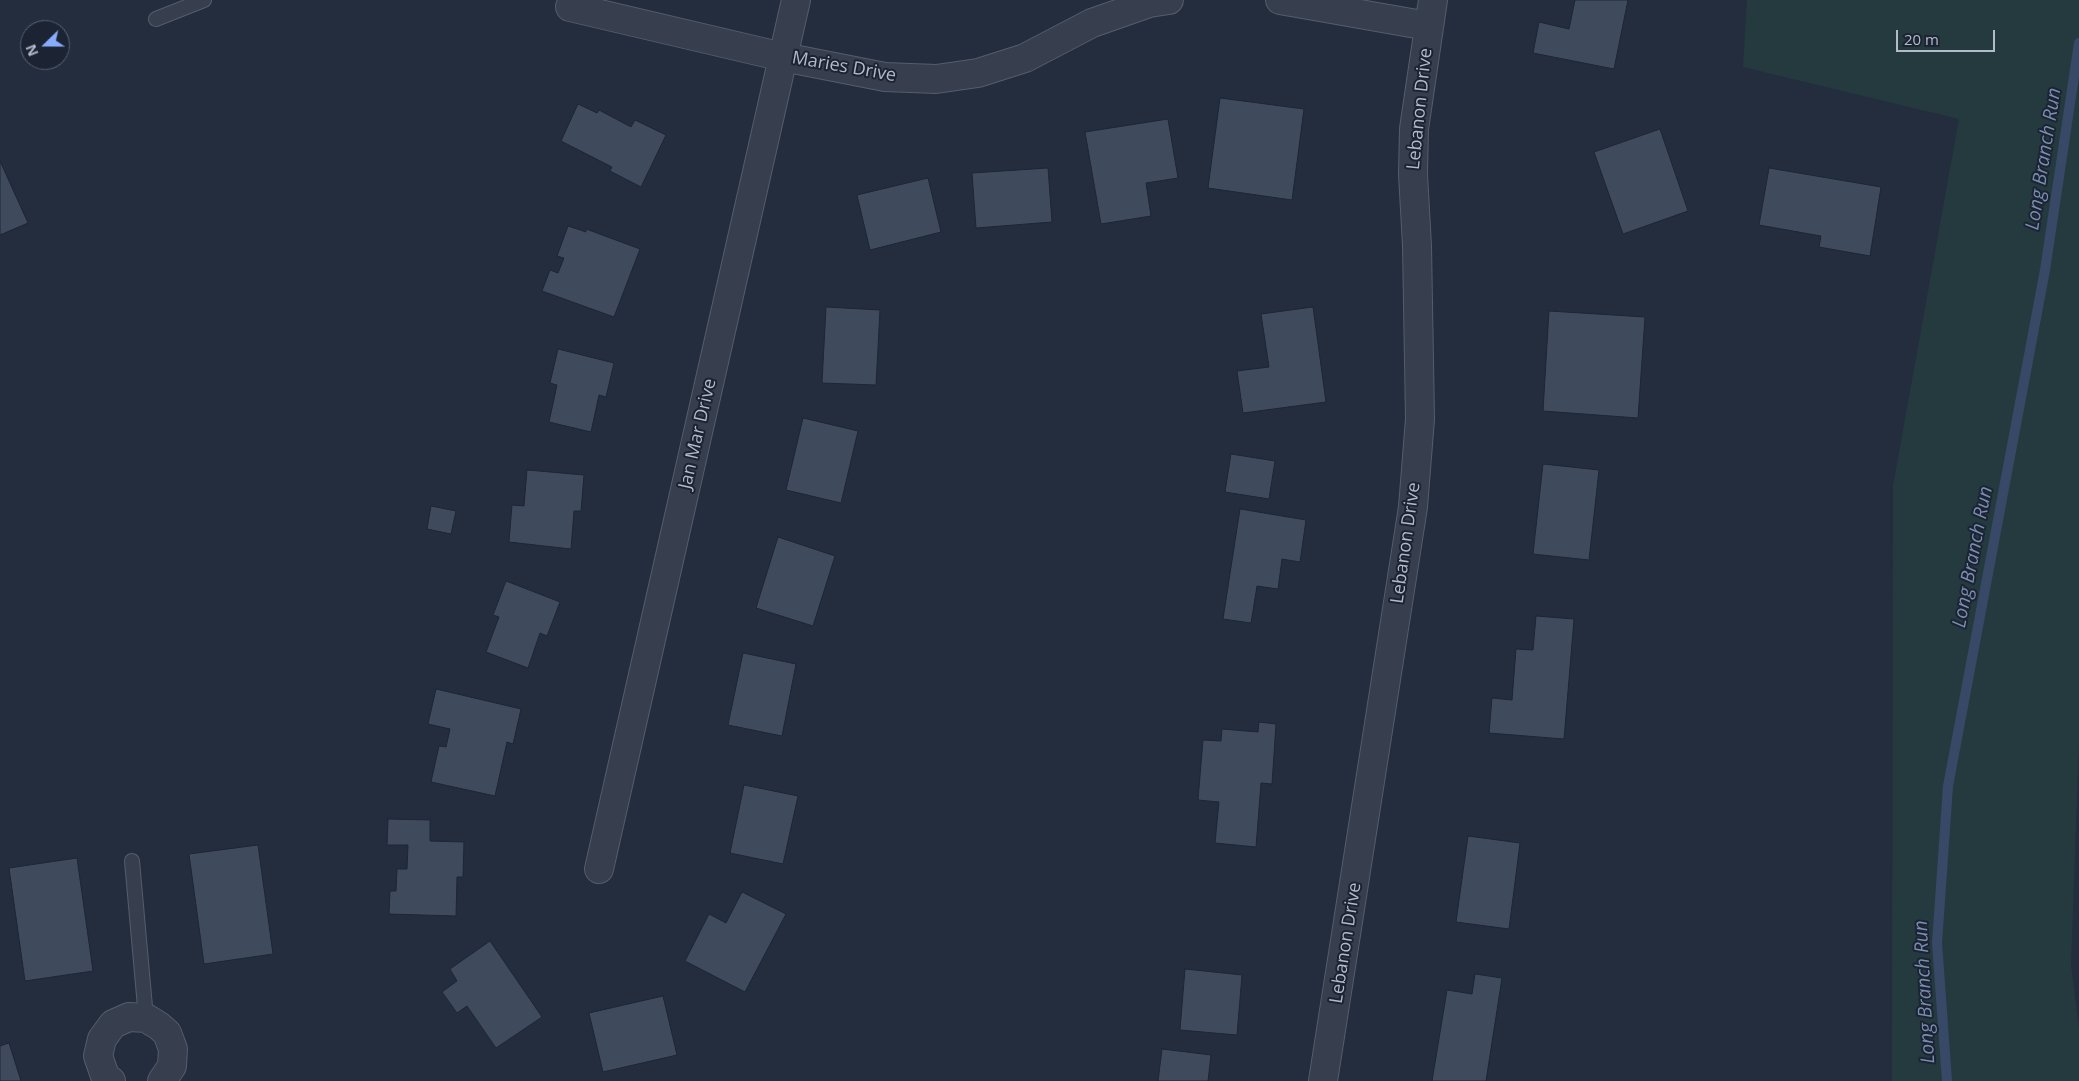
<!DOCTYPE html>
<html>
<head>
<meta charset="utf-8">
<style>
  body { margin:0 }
  #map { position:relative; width:2079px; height:1081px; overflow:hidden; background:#232d3e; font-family:"Open Sans",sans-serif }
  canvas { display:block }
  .north { position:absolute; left:20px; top:20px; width:50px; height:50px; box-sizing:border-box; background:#1c2433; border:1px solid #58606f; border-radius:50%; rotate:248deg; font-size:14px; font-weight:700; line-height:20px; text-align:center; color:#b3bac9 }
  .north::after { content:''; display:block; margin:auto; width:18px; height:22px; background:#86acfb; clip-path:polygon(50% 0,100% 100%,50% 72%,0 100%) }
  .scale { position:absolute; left:1896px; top:30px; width:99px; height:22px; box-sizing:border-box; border:2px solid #b3bac9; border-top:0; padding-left:6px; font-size:15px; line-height:18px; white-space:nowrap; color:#b3bac9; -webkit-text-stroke:4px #1c2433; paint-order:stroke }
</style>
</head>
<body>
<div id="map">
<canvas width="2079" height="1081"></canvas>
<div class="north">N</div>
<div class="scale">20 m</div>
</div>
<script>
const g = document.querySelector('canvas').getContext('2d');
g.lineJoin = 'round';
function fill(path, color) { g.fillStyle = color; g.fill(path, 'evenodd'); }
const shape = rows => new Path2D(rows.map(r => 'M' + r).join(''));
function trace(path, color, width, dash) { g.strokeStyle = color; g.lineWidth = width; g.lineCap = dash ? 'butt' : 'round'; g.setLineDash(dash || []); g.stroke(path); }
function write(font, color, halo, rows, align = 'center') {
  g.font = font + ' "Open Sans",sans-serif'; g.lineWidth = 4; g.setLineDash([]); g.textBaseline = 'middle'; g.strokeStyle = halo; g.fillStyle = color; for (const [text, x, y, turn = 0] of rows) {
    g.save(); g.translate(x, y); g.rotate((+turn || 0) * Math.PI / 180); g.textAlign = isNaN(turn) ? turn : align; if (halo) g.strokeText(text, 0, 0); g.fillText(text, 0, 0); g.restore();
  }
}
const green = shape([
  [1747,0,2079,0,2079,742,2071,965,2079,1028,2079,1081,1892,1081,1893,486,1959,119,1743,67]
]);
const stream = shape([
  [1947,1081,1937,943,1948,786,2045,270,2079,43]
]);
const building = shape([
  [1575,0,1628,0,1614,69,1533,53,1539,22,1569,29,1575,0],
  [1220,98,1304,109,1292,200,1208,188,1220,98],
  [578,104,597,113,599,110,631,127,635,120,666,135,641,187,610,171,612,167,561,141,578,104],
  [1168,119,1178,178,1146,183,1151,216,1101,224,1085,132,1168,119],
  [1660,129,1688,211,1623,234,1594,152,1660,129],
  [0,161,28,223,0,235,0,161],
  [1048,168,1052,222,976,228,972,173,1048,168],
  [1769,168,1881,187,1870,256,1819,247,1821,236,1759,225,1769,168],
  [928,178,941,232,870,250,857,195,928,178],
  [568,226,586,232,586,229,640,249,614,317,542,291,550,270,558,273,564,258,557,256,568,226],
  [826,307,880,310,876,385,822,383,826,307],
  [1313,307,1326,402,1243,413,1237,371,1269,367,1261,314,1313,307],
  [1549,311,1645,317,1638,418,1543,411,1549,311],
  [558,349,614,363,606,397,599,395,591,432,549,422,557,385,550,383,558,349],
  [803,418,858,431,841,503,786,490,803,418],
  [1231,454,1275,461,1269,499,1225,492,1231,454],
  [1543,464,1599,470,1589,560,1533,554,1543,464],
  [527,470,584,475,581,511,574,511,571,549,509,542,512,505,524,506,527,470],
  [431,506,456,511,451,534,427,529,431,506],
  [1240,509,1306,520,1300,562,1282,559,1278,589,1257,586,1251,623,1223,619,1240,509],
  [778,537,835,556,813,626,756,608,778,537],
  [506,581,560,602,547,636,540,633,528,668,486,652,499,617,493,615,506,581],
  [1536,616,1574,619,1564,739,1489,733,1492,698,1512,700,1516,649,1533,650,1536,616],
  [743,653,796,664,782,736,728,725,743,653],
  [436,689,521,709,513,744,507,742,495,796,431,782,439,746,446,747,450,729,428,724,436,689],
  [1259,722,1276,724,1272,784,1261,783,1256,847,1215,843,1219,802,1198,800,1203,740,1221,741,1222,729,1258,732,1259,722],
  [744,785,798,796,783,864,730,853,744,785],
  [388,819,430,820,430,841,464,842,463,877,457,877,456,916,389,914,390,891,396,891,397,869,407,869,408,845,387,845,388,819],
  [1468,836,1520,843,1509,929,1456,922,1468,836],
  [258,845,273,954,204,964,189,854,258,845],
  [77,858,93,971,25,981,9,868,77,858],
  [742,892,786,914,745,992,685,961,709,914,726,923,742,892],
  [490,941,542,1017,496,1048,467,1006,457,1013,442,992,457,981,450,969,490,941],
  [1185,969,1242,975,1237,1035,1180,1030,1185,969],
  [1475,974,1502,978,1486,1081,1432,1081,1447,990,1472,994,1475,974],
  [663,996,677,1055,603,1072,589,1013,663,996],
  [9,1043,21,1081,0,1081,0,1046,9,1043],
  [1162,1049,1211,1055,1208,1081,1158,1081,1162,1049]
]);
const lane = shape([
  [156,19,204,0],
  [132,861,146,1018]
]);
const street = shape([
  [1280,0,1428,26],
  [570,7,783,57,885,77,936,79,978,73,1025,58,1092,23,1149,3,1169,0],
  [599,869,796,0],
  [111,1081,105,1076,98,1056,102,1039,113,1024,129,1017,146,1018,159,1026,167,1033,173,1049,172,1066,162,1081],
  [1323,1081,1413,507,1420,419,1417,246,1413,174,1414,129,1433,0]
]);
const streetNames = [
  ["Maries Drive",844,67,10],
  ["Lebanon Drive",1420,109,-84],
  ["Jan Mar Drive",698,434,-77],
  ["Lebanon Drive",1406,543,-82],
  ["Lebanon Drive",1346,943,-81]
];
const waterNames = [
  ["Long Branch Run",2044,159,-81],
  ["Long Branch Run",1973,557,-79],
  ["Long Branch Run",1925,992,-93]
];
fill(green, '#253a3f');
trace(stream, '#384968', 10);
fill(building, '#3f4b5d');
trace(building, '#1e2635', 1);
trace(lane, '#555d6c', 16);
trace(street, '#555d6c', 30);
trace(lane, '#373f4e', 14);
trace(street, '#373f4e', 28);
write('18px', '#b3bac9', '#1c2433', streetNames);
write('italic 19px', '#7a8eb2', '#1c2433', waterNames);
</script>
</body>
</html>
